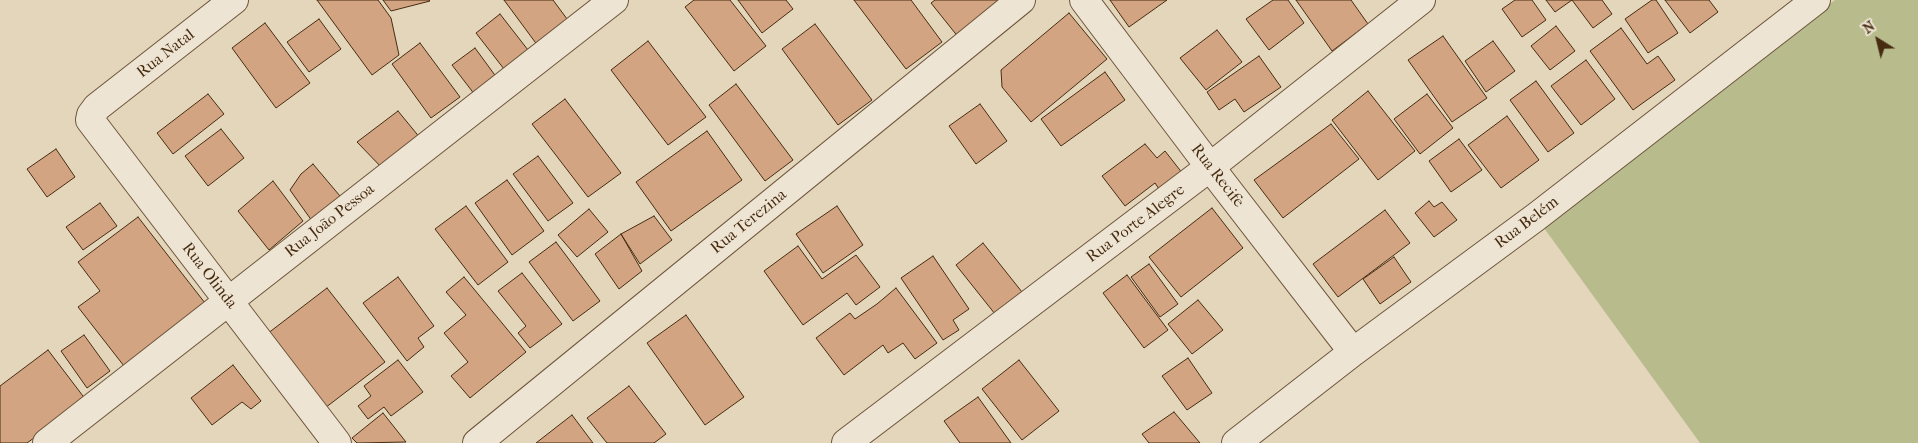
<!DOCTYPE html>
<html>
<head>
<meta charset="utf-8">
<style>
  body { margin:0 }
  #map { position:relative; width:1918px; height:443px; overflow:hidden; background:#e3d6bb; font-family:"IM FELL French Canon",serif }
  canvas { display:block }
  .north { position:absolute; left:1853px; top:15px; width:50px; height:50px; -webkit-text-stroke:4px #ede4d3; paint-order:stroke; rotate:324deg; font-size:14px; font-weight:700; line-height:20px; text-align:center; color:#472c11 }
  .north::after { content:''; display:block; margin:auto; width:18px; height:22px; background:#472c11; clip-path:polygon(50% 0,100% 100%,50% 72%,0 100%) }
</style>
</head>
<body>
<div id="map">
<canvas width="1918" height="443"></canvas>
<div class="north">N</div>
</div>
<script>
const g = document.querySelector('canvas').getContext('2d');
g.lineJoin = 'round';
function fill(path, color) { g.fillStyle = color; g.fill(path, 'evenodd'); }
const shape = rows => new Path2D(rows.map(r => 'M' + r).join(''));
function trace(path, color, width, dash) { g.strokeStyle = color; g.lineWidth = width; g.lineCap = dash ? 'butt' : 'round'; g.setLineDash(dash || []); g.stroke(path); }
function write(font, color, halo, rows, align = 'center') {
  g.font = font + ' "IM FELL French Canon",serif'; g.lineWidth = 4.5; g.setLineDash([]); g.textBaseline = 'middle'; g.strokeStyle = halo; g.fillStyle = color; for (const [text, x, y, turn = 0] of rows) {
    g.save(); g.translate(x, y); g.rotate((+turn || 0) * Math.PI / 180); g.textAlign = isNaN(turn) ? turn : align; if (halo) g.strokeText(text, 0, 0); g.fillText(text, 0, 0); g.restore();
  }
}
const green = shape([
  [1835,0,1918,0,1918,443,1700,443,1536,217]
]);
const building = shape([
  [317,0,378,0,391,18,399,55,372,75,317,0],
  [383,0,429,0,430,1,391,11,383,0],
  [504,0,553,0,570,23,538,46,504,0],
  [694,0,730,0,766,46,734,71,685,7,694,0],
  [738,0,786,0,793,9,762,33,738,0],
  [854,0,911,0,942,42,906,69,854,0],
  [935,0,1006,0,959,38,931,3,935,0],
  [1110,0,1167,0,1129,27,1110,0],
  [1273,0,1288,0,1304,23,1269,50,1246,19,1273,0],
  [1296,0,1351,0,1368,24,1332,51,1296,0],
  [1515,0,1532,0,1546,20,1522,37,1502,9,1515,0],
  [1546,0,1572,0,1555,12,1546,0],
  [1572,0,1602,0,1612,14,1593,28,1572,0],
  [1652,0,1656,0,1678,33,1648,53,1625,19,1652,0],
  [1665,0,1709,0,1718,12,1690,33,1665,0],
  [1069,13,1107,59,1031,122,1002,87,1001,70,1069,13],
  [500,14,528,50,504,69,476,33,500,14],
  [319,19,341,49,309,72,287,42,319,19],
  [265,23,310,83,276,108,232,48,265,23],
  [815,24,872,100,838,125,782,49,815,24],
  [1556,26,1575,51,1550,70,1531,46,1556,26],
  [1621,28,1647,64,1658,56,1675,80,1633,110,1590,51,1621,28],
  [1217,30,1242,62,1206,90,1180,58,1217,30],
  [1443,36,1487,98,1452,122,1408,60,1443,36],
  [648,41,706,117,668,145,611,70,648,41],
  [1493,41,1515,71,1486,92,1465,61,1493,41],
  [420,43,460,97,431,118,392,64,420,43],
  [475,48,497,78,475,95,452,65,475,48],
  [1259,56,1281,87,1244,112,1235,99,1219,110,1207,92,1259,56],
  [1586,60,1615,99,1581,125,1551,86,1586,60],
  [1105,72,1125,100,1061,146,1041,119,1105,72],
  [1536,81,1574,133,1548,152,1510,100,1536,81],
  [736,84,793,160,765,181,709,105,736,84],
  [1368,91,1415,151,1378,180,1332,120,1368,91],
  [208,94,224,114,173,154,157,133,208,94],
  [1427,94,1453,128,1420,154,1394,119,1427,94],
  [565,99,621,173,588,197,532,124,565,99],
  [980,104,1007,141,976,164,949,126,980,104],
  [398,111,421,139,385,171,357,142,398,111],
  [1507,116,1539,160,1501,188,1468,145,1507,116],
  [1331,124,1359,159,1283,218,1254,180,1331,124],
  [221,129,244,158,208,186,185,156,221,129],
  [707,131,742,180,671,231,636,182,707,131],
  [1459,139,1482,170,1451,192,1429,161,1459,139],
  [1145,144,1157,158,1165,151,1183,174,1161,192,1155,183,1125,206,1102,176,1145,144],
  [56,149,75,177,47,197,27,169,56,149],
  [538,156,573,203,548,221,513,174,538,156],
  [313,164,340,196,312,221,290,190,301,174,313,164],
  [507,180,544,231,512,255,475,203,507,180],
  [273,181,303,221,269,250,238,211,273,181],
  [1429,201,1434,207,1442,202,1457,220,1434,237,1415,213,1429,201],
  [100,203,117,226,83,250,66,227,100,203],
  [466,206,508,262,478,285,435,229,466,206],
  [837,206,863,245,823,273,796,234,837,206],
  [1212,208,1243,248,1181,297,1149,257,1212,208],
  [589,209,608,232,577,257,558,235,589,209],
  [1385,210,1410,243,1338,297,1313,264,1385,210],
  [654,216,672,240,640,264,621,234,654,216],
  [138,217,205,303,124,366,78,307,100,291,78,262,138,217],
  [621,234,642,271,619,289,595,254,621,234],
  [556,242,600,301,573,321,529,262,556,242],
  [983,243,1026,297,999,319,956,265,983,243],
  [798,246,822,279,856,255,880,287,856,305,847,293,803,325,764,271,798,246],
  [933,256,969,309,953,320,959,330,943,340,901,278,933,256],
  [1394,257,1411,282,1380,304,1363,279,1394,257],
  [1149,264,1178,304,1160,317,1131,277,1149,264],
  [522,273,562,324,530,348,518,333,526,326,498,291,522,273],
  [1127,275,1168,330,1144,348,1103,293,1127,275],
  [398,277,434,326,418,338,424,347,407,361,363,303,398,277],
  [464,277,526,352,470,398,451,376,468,362,444,333,466,315,446,292,464,277],
  [327,288,385,362,325,408,267,334,327,288],
  [896,288,937,343,915,359,903,343,888,353,883,345,844,375,816,338,850,313,855,319,877,304,896,288],
  [1198,300,1223,330,1192,354,1168,324,1198,300],
  [686,315,744,397,705,425,647,343,686,315],
  [84,335,110,371,87,388,61,351,84,335],
  [48,350,86,400,27,443,0,443,0,386,48,350],
  [1188,358,1212,393,1187,410,1162,376,1188,358],
  [398,360,423,392,391,416,384,407,368,419,358,406,371,396,364,386,398,360],
  [1019,360,1059,411,1022,440,982,389,1019,360],
  [233,365,261,401,251,409,242,402,212,425,191,398,233,365],
  [629,386,666,434,654,443,607,443,587,418,629,386],
  [978,397,1011,443,960,443,944,421,978,397],
  [1174,412,1200,443,1149,443,1142,434,1174,412],
  [383,413,406,442,357,443,352,438,383,413],
  [572,415,593,443,536,443,572,415]
]);
const street = shape([
  [234,0,97,107,91,115,90,120,337,443],
  [1084,0,1210,167,1353,352],
  [47,443,614,0],
  [477,443,1021,0],
  [846,443,1210,167,1421,0],
  [1236,443,1353,352,1536,217,1816,0]
]);
const streetNames = [
  ["Rua Natal",166,54,-38],
  ["Rua Recife",1217,176,52],
  ["Rua João Pessoa",330,221,-38],
  ["Rua Terezina",749,222,-39],
  ["Rua Belém",1527,223,-37],
  ["Rua Porte Alegre",1136,224,-37],
  ["Rua Olinda",209,276,52]
];
fill(green, '#b8bc8d');
fill(building, '#d2a482');
trace(building, '#472c11', 1);
trace(street, '#6e563c', 30);
trace(street, '#ede4d3', 28);
write('16px', '#472c11', '#ede4d3', streetNames);
</script>
</body>
</html>
